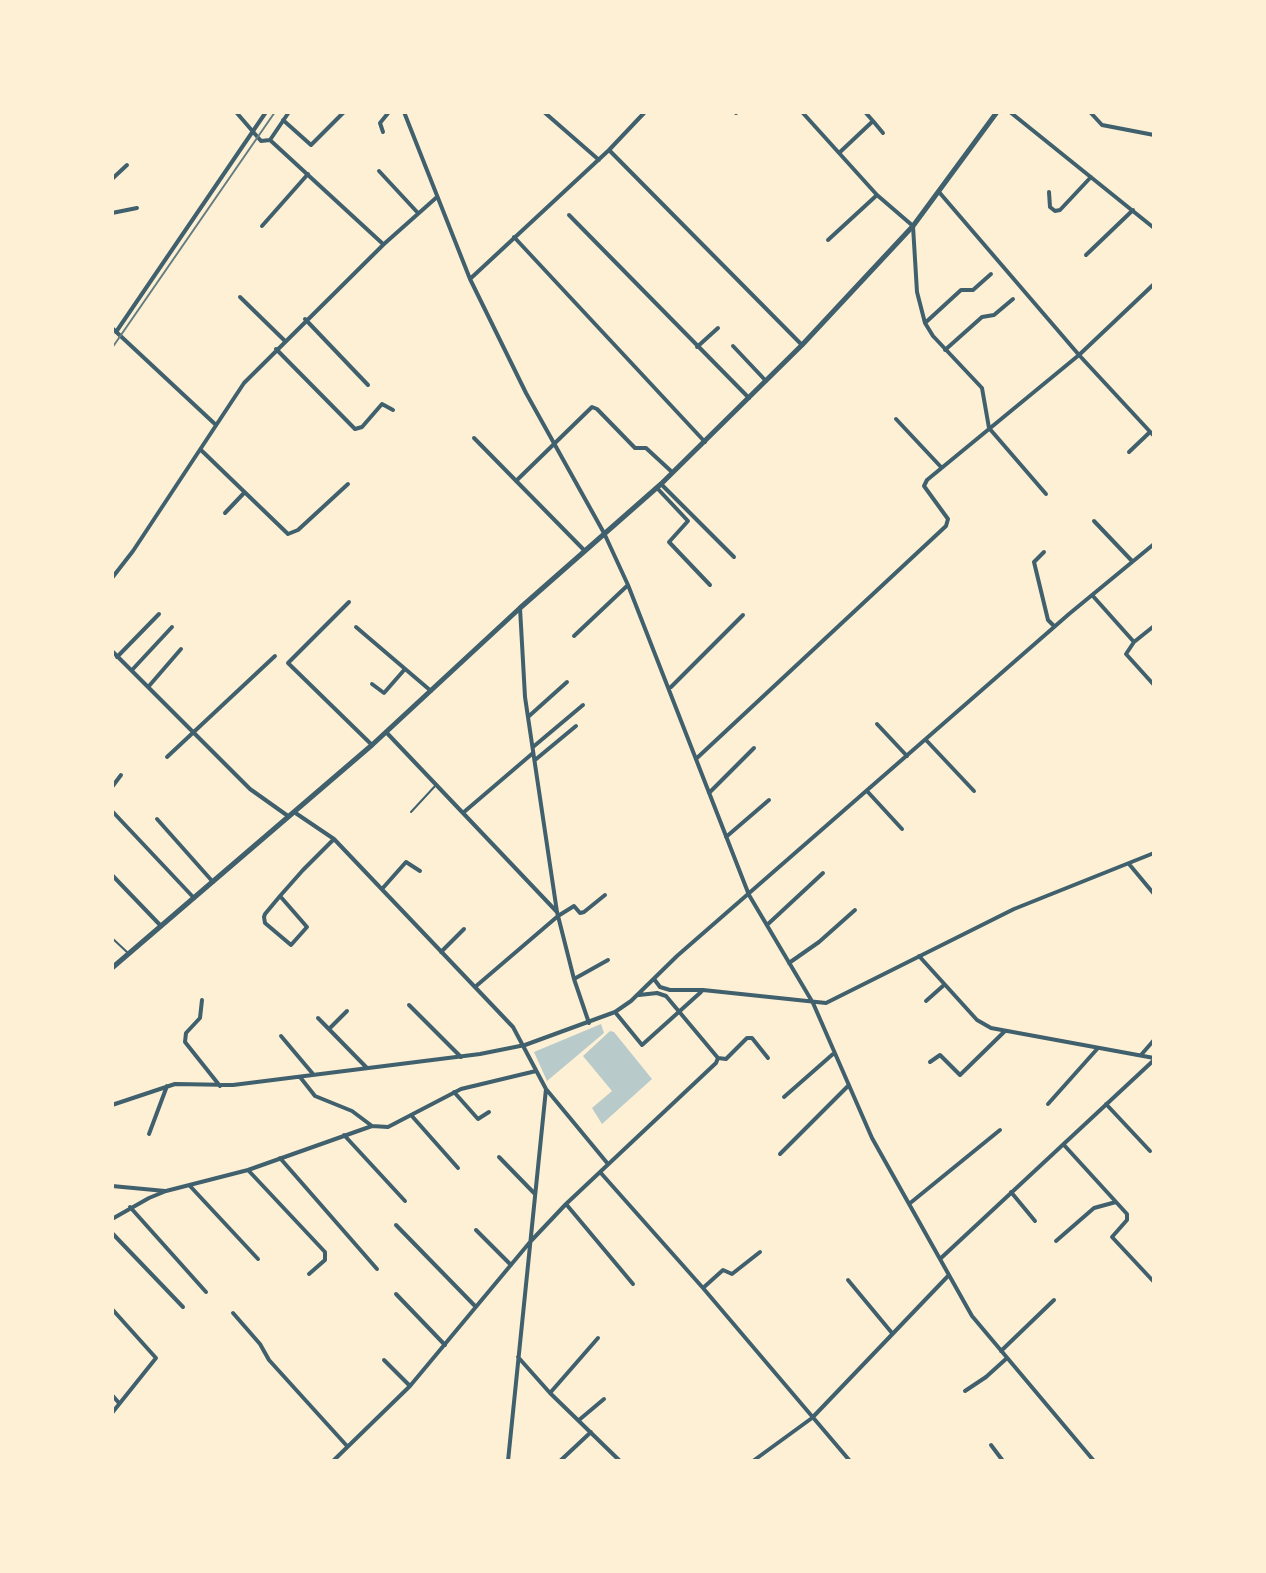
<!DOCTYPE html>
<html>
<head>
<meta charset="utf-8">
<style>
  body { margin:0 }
  #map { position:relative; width:1266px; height:1573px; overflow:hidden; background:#fdf0d5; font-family:"Fira Sans Condensed",sans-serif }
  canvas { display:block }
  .frame { position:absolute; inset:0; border:114px solid #fdf0d5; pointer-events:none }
</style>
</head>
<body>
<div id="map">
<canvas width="1266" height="1573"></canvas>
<div class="frame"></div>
</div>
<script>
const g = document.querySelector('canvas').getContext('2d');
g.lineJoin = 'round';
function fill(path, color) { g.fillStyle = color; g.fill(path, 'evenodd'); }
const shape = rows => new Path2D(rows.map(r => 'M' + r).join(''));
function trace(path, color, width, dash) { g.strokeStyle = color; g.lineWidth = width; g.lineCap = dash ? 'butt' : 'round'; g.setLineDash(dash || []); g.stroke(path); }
const green = shape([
  [601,1024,604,1033,547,1081,534,1052],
  [610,1031,614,1032,652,1079,602,1124,592,1108,612,1091,583,1056]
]);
const service = shape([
  [411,812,436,785],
  [112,938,128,953]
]);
const minor = shape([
  [236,112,261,141,270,140,383,244],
  [404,112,470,279,526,393,604,533,628,585,749,895,813,1003,872,1138,972,1316,1094,1461],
  [544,112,599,160],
  [802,112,877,195,913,226,917,292,925,323,933,336,982,388,989,428,1046,494],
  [865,112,873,121],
  [1010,112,1154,228],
  [1090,112,1102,125,1154,135],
  [736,113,737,112],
  [283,120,311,145,344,112],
  [383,132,380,123,389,112],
  [270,140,289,112],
  [609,150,802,345],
  [839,153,873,121,883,133],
  [379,171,418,213],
  [112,179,127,165],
  [939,192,1079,355,1154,436],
  [1049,192,1050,207,1055,211,1060,210,1091,177],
  [112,213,137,208],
  [569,215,749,398],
  [262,226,308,174],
  [514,237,705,442],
  [828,240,877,195],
  [1086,255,1133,210],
  [470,279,609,150,645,112],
  [240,297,284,340],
  [305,319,368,385],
  [925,323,961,290,973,290,991,274],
  [112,328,216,425],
  [116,332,266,112],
  [733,346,766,381],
  [697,347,718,328],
  [276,349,355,429,362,427,382,404,393,410],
  [945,350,982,317,994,315,1013,299],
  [896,419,941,467],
  [474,438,584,550],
  [201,450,288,534,298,530,348,484],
  [1129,452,1150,432],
  [516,481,592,407,597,409,635,448,646,448,672,472],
  [661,484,734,557],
  [657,488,688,521,669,542,710,585],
  [225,513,244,493],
  [1094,521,1132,561],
  [1044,552,1034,562,1048,620,1054,626],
  [112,578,133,551,244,383,384,244,437,197],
  [1092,595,1134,642],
  [349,602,288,663,372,745],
  [520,608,525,697,557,912,574,979,589,1023],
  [1154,626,1134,642,1126,654,1154,685],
  [356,627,431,691],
  [574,636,628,585],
  [112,651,250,789,288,816],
  [117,657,159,614],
  [132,670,172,627],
  [372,684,384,693,405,669],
  [149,686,181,649],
  [671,687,743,615],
  [528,717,567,682],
  [877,724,907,756],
  [386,732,557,912],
  [926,740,974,791],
  [533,747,583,705],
  [167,757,275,656],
  [697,758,946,526,948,519,924,486,927,480,1079,355,1154,284],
  [535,760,576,726],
  [112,787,121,775],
  [867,791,902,829],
  [709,793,754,748],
  [112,811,194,898],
  [294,812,334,839,513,1027,546,1089,608,1164],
  [464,812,533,753],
  [157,819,213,882],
  [726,837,769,800],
  [1129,864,1154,894],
  [112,875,161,926],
  [382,889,406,862,420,871],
  [280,896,307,927,291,945,265,923,264,917,265,914,280,896,303,870,334,839],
  [767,925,823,873],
  [441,952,464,929],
  [919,956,977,1020,991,1028,1154,1058],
  [789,963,819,942,855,910],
  [574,979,608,960],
  [654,979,660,987,670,990,703,990,826,1003,1014,909,1154,853],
  [475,987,558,916,574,906,580,913,584,912,605,895],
  [639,995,657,993,666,996,718,1058],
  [202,1000,200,1018,186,1033,185,1042,220,1086],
  [926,1001,944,985],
  [409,1005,461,1057],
  [615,1012,642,1045,701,992],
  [318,1018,367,1068],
  [329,1029,347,1011],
  [281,1036,313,1074],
  [1141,1055,1154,1040],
  [718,1058,726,1059,747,1038,752,1038,768,1058],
  [930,1062,940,1055,960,1075,1005,1031],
  [300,1077,315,1096,352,1111,372,1126],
  [454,1092,478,1119,489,1112],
  [784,1097,833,1054],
  [1048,1104,1098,1048],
  [1106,1104,1150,1151],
  [112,1105,175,1084,233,1085,480,1054,525,1045,615,1012,631,1001,677,956,1069,614,1154,544],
  [411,1115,458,1168],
  [149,1134,167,1086],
  [344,1135,405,1201],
  [1064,1145,1127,1214,1127,1220,1112,1237,1154,1282],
  [780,1154,849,1085],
  [499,1157,534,1193],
  [280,1158,377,1269],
  [248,1170,325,1252,325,1260,309,1274],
  [600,1172,703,1288,850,1461],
  [112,1186,165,1191],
  [190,1186,258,1259],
  [1011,1192,1035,1221],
  [566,1204,633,1284],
  [909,1204,1000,1130],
  [130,1207,206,1292],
  [112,1219,149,1198,166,1191,248,1170,372,1126,388,1127,461,1089,536,1071],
  [396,1225,475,1306],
  [476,1230,511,1265],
  [112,1233,183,1307],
  [1056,1241,1094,1208,1116,1202],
  [940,1259,1154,1060],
  [848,1280,892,1333],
  [703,1288,723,1270,732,1274,760,1252],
  [396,1294,445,1345],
  [112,1309,156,1358,112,1413],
  [233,1313,260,1344,269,1360,347,1446],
  [1001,1351,1054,1300],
  [518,1357,550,1393,620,1461],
  [384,1360,410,1386],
  [965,1391,986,1377,1007,1358],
  [550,1393,598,1338],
  [112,1395,119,1403],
  [579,1420,604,1399],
  [991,1445,1003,1461],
  [333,1461,410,1386,530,1242,566,1204,716,1063,718,1058],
  [508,1461,546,1089],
  [560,1461,591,1432],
  [753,1461,812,1418,948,1276]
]);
const tertiary = shape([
  [112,968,372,745,520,608,661,484,802,345,913,226,997,112]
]);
const rail = shape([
  [112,348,275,112]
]);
fill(green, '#b9caca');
trace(service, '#3f606c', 2);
trace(minor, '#3f606c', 4);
trace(tertiary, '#3f606c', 5);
trace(rail, '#657d81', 2);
</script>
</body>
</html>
